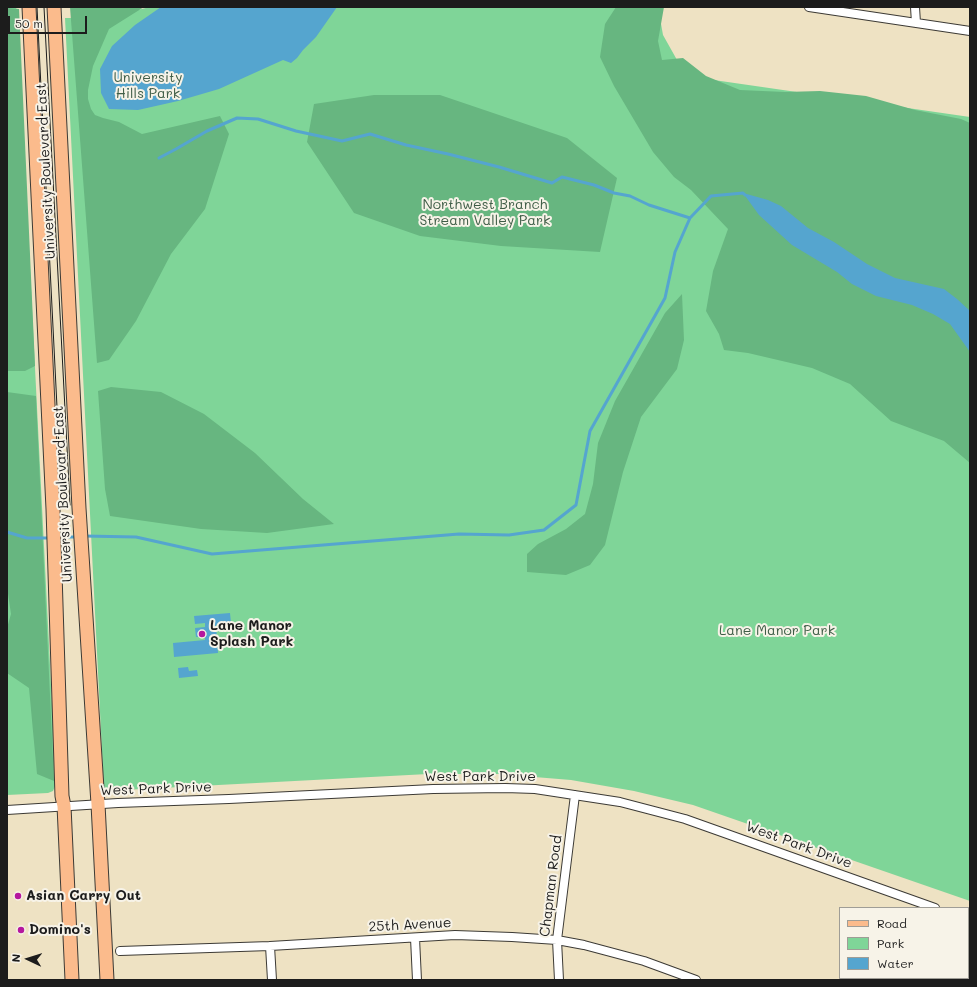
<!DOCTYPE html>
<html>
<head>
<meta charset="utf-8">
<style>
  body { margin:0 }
  #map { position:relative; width:977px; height:987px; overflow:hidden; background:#eee2c3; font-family:Mali,sans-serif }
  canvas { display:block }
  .frame { position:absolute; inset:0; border:8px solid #1c1c1c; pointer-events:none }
  .legend { position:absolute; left:839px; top:907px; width:130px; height:72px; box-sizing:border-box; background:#f7f3e8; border:1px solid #9f9d96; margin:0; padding:5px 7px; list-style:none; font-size:12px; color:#1c1c1c }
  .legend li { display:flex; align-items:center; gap:8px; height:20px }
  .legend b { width:20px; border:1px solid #9f9d96 }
  .north { position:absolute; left:8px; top:939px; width:40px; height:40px; -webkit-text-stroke:3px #f7f3e8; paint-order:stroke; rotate:274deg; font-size:11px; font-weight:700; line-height:16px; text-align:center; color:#1c1c1c }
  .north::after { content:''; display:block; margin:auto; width:14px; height:18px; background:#1c1c1c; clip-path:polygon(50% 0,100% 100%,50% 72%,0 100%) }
  .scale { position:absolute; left:8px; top:16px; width:79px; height:18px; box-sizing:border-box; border:2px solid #1c1c1c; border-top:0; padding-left:5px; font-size:12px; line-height:14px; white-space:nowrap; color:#1c1c1c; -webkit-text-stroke:3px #f7f3e8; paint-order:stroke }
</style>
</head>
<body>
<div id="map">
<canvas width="977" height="987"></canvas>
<div class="frame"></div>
<ul class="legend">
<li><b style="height:5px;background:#fbbb8c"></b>Road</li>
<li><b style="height:11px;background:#7fd598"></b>Park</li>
<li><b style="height:11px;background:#55a5cf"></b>Water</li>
</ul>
<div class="north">N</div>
<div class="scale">50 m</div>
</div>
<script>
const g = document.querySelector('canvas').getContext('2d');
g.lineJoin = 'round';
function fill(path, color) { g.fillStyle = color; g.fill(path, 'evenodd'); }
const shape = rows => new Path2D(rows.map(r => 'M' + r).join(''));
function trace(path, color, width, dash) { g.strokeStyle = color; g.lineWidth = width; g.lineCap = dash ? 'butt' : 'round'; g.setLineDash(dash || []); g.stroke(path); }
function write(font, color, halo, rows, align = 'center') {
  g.font = font + ' Mali,sans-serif'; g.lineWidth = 4; g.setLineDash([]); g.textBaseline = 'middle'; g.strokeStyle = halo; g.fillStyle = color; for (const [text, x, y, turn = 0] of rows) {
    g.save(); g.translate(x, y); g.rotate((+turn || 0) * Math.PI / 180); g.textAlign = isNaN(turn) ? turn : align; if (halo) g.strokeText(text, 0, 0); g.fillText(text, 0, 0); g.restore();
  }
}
const green = shape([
  [7,7,16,7,17,11,56,784,53,791,48,793,7,795],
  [150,7,658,7,663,35,686,76,970,117,970,901,693,805,634,791,571,780,498,774,428,774,104,791,65,18,89,18,116,15]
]);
const forest = shape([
  [70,7,144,7,109,29,93,66,88,90,88,99,91,109,95,115,103,118,119,122,142,134,220,116,229,134,205,209,171,254,136,321,109,360,97,363],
  [616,7,664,7,658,41,662,60,683,58,706,76,740,90,785,92,820,91,866,96,915,110,961,119,970,123,970,463,944,441,891,421,850,384,812,368,748,353,724,350,719,334,706,311,713,271,728,229,691,190,674,177,653,152,614,86,600,57,605,24],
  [7,8,19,9,35,366,25,371,7,371],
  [374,95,440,95,567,138,617,178,600,252,501,246,420,236,354,213,307,142,314,104],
  [682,294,684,340,677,369,641,417,623,472,605,545,590,565,566,575,527,572,527,554,538,544,566,529,585,514,593,484,598,443,615,401,665,313],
  [111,387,161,392,204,414,255,453,303,499,334,524,267,533,201,529,110,516,105,489,98,391],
  [7,392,36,396,54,781,37,774,29,688,7,673,7,628,11,614,7,587]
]);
const water = shape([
  [161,7,337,7,316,37,303,50,297,58,291,63,283,60,219,89,178,101,138,110,109,109,101,93,100,69,112,46,135,25],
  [743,193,768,200,781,206,808,228,834,242,867,264,895,278,944,289,957,299,970,311,970,352,950,324,933,314,912,305,876,296,852,284,837,272,792,245,759,215],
  [230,613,231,623,216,625,218,653,174,657,173,643,205,640,205,636,196,637,195,628,205,627,205,623,195,624,194,616],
  [188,667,189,671,197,670,198,676,179,678,178,668]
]);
const stream = shape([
  [159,158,176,149,207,131,237,118,258,119,296,131,342,141,370,134,406,145,448,154,499,167,552,183,562,177,594,185,614,193,630,196,649,205,690,218],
  [7,532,27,538,50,538],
  [84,536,136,537,212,554,459,534,509,535,544,530,576,505,590,431,665,298,675,252,690,218,711,196,743,193,745,195],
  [58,537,78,537]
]);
const minor = shape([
  [809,7,970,31],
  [915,7,916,23],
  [7,810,118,803,229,799,433,789,505,788,535,789,620,802,685,819,935,908],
  [968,920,970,921],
  [415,938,417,980],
  [270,946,272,980],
  [120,951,270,946,455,935,512,937,557,940,584,945,644,961,696,980],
  [559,980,557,940,575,795]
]);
const primary = shape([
  [29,7,53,509,62,796,64,806,72,980],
  [54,7,79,508,98,804,107,980]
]);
const tram = shape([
  [37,7,62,507],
  [44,7,70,505]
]);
const markers = [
  [202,634,4,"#b5179e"],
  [18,896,4,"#b5179e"],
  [21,930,4,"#b5179e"]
];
const parkNames = [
  ["University",148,78],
  ["Hills Park",148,94],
  ["Northwest Branch",485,205],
  ["Stream Valley Park",485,221],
  ["Lane Manor Park",777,631]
];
const streetNames = [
  ["University Boulevard East",46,171,-93],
  ["University Boulevard East",63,494,-93],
  ["West Park Drive",480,777],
  ["West Park Drive",156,789,-2],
  ["West Park Drive",799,845,20],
  ["Chapman Road",551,886,-83],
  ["25th Avenue",410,925,-3]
];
const poiNames = [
  ["Lane Manor",210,626],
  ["Splash Park",210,642],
  ["Asian Carry Out",26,896],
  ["Domino's",29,930]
];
fill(green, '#7fd598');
fill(forest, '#67b680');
fill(water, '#55a5cf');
trace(stream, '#55a5cf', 3);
trace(minor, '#3c3a35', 10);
trace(primary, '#3c3a35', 15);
trace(minor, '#fff', 8);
trace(primary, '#fbbb8c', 13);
trace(tram, '#1c1c1c', 1);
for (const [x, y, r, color] of markers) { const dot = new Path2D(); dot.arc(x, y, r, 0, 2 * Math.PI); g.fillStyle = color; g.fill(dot); trace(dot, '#f7f3e8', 1.5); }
write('14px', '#3f5d47', '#f7f3e8', parkNames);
write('14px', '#1c1c1c', '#f7f3e8', streetNames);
write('bold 14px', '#1c1c1c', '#f7f3e8', poiNames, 'left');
</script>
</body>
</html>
